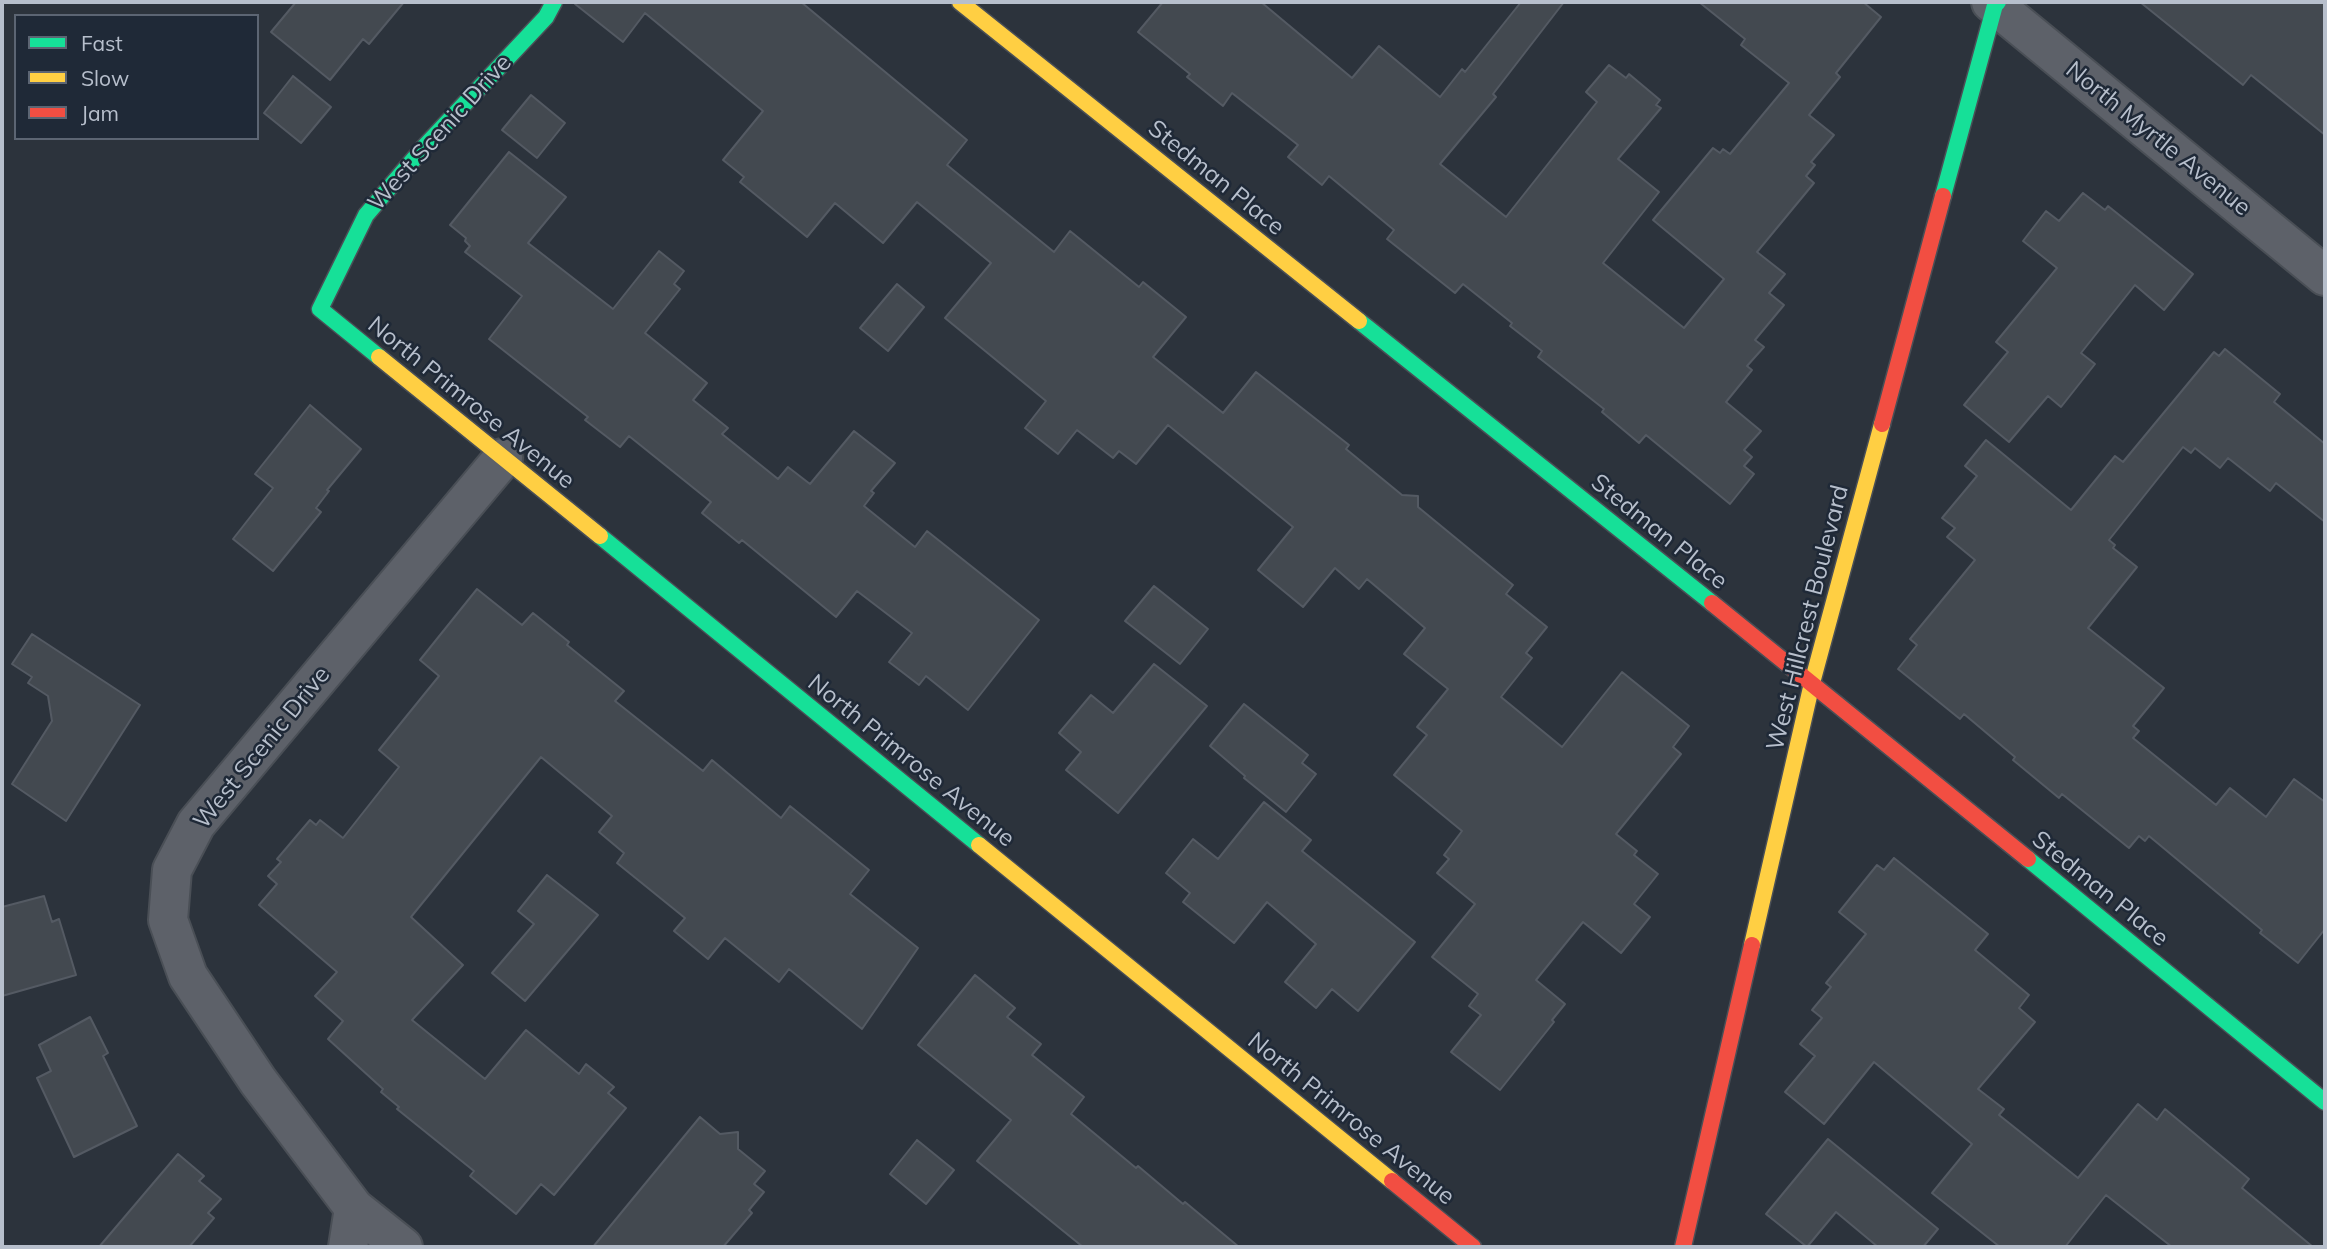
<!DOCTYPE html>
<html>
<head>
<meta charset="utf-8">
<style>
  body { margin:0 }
  #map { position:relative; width:2327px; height:1249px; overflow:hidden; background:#2c333c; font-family:Mulish,sans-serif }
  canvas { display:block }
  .frame { position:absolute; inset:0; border:4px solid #b7bfcc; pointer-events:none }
  .legend { position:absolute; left:14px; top:14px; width:245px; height:126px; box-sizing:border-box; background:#1f2937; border:2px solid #5c6573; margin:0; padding:9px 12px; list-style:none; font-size:21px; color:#b7bfcc }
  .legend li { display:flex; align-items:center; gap:14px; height:35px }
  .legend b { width:35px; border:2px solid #5c6573 }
</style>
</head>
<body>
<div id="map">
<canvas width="2327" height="1249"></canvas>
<div class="frame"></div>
<ul class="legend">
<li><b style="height:9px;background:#16e098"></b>Fast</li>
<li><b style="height:9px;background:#ffcf43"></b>Slow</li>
<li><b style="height:9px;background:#f24e42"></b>Jam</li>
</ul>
</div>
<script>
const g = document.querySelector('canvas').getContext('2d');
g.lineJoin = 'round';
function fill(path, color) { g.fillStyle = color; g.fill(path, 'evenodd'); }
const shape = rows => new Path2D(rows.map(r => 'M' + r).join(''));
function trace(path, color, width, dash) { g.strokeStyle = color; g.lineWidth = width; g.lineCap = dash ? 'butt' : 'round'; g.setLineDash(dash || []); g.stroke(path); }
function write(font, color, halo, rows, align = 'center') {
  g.font = font + ' Mulish,sans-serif'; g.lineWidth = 5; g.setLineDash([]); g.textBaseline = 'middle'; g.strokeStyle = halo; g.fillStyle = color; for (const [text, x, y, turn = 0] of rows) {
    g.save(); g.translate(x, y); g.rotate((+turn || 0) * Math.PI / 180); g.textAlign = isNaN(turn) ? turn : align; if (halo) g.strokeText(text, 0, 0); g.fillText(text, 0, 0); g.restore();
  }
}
const building = shape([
  [296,2,404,2,369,44,363,39,330,80,271,32,296,2],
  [576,2,801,2,967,140,947,165,1054,252,1070,231,1139,287,1143,282,1186,317,1153,357,1223,413,1256,372,1349,445,1346,449,1402,495,1418,496,1418,507,1513,585,1506,594,1547,627,1526,653,1532,658,1501,697,1562,747,1622,672,1689,726,1673,747,1681,754,1616,834,1637,851,1634,855,1658,874,1634,904,1650,917,1621,953,1583,922,1536,980,1565,1004,1552,1020,1554,1022,1500,1090,1451,1052,1481,1015,1469,1006,1478,994,1432,957,1475,904,1437,873,1449,859,1444,855,1462,831,1394,775,1427,735,1417,727,1448,689,1404,654,1425,628,1367,579,1359,589,1335,568,1303,607,1258,570,1293,527,1168,425,1136,464,1119,451,1113,458,1077,430,1058,454,1025,428,1046,401,945,318,991,263,917,202,883,243,835,203,807,237,740,182,744,177,723,160,763,111,645,13,623,42,575,4,576,2],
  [1163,2,1261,2,1352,78,1379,46,1440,97,1462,69,1465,72,1521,2,1564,2,1493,94,1496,97,1440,164,1506,217,1597,102,1586,92,1609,65,1626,78,1629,74,1660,100,1656,105,1661,108,1618,159,1659,192,1603,263,1684,328,1724,279,1653,220,1713,148,1720,153,1723,149,1730,154,1789,83,1741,45,1745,39,1699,2,1863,2,1881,17,1836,73,1840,77,1809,115,1834,135,1811,162,1815,165,1806,176,1814,183,1757,252,1785,274,1769,293,1784,305,1755,340,1764,347,1747,366,1752,370,1726,402,1761,431,1744,450,1752,457,1744,466,1754,474,1730,504,1646,435,1639,443,1602,412,1604,409,1538,357,1542,351,1510,326,1512,323,1463,284,1455,293,1387,239,1394,230,1329,176,1322,185,1288,157,1298,145,1232,93,1223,106,1187,77,1190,74,1138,32,1163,2],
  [2140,2,2325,2,2325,135,2251,75,2243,85,2140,2],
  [293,76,331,107,301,143,264,113,293,76],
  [531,95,565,123,537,158,502,130,531,95],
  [509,152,566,197,528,243,613,309,659,251,684,271,674,284,680,289,645,333,707,383,693,400,728,428,722,434,778,479,788,467,810,484,854,431,895,463,871,491,874,493,864,506,915,547,927,531,1039,620,968,710,926,676,919,685,889,662,912,633,857,591,836,617,742,540,739,543,702,513,711,502,629,436,620,447,585,420,588,417,489,339,522,296,465,252,470,246,465,241,466,238,450,225,509,152],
  [2083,193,2105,210,2108,206,2193,274,2164,310,2135,285,2081,353,2095,364,2061,407,2048,396,2009,442,1964,405,2008,352,1996,342,2057,268,2023,241,2046,211,2059,221,2083,193],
  [897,284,924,307,888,351,860,328,897,284],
  [2225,349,2280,394,2274,402,2325,444,2325,522,2276,483,2270,491,2228,458,2220,468,2195,448,2191,453,2183,447,2109,540,2115,545,2113,548,2137,567,2088,628,2164,688,2133,726,2139,731,2133,738,2216,805,2230,788,2266,817,2294,779,2325,802,2325,929,2298,963,2260,933,2262,930,2149,836,2145,841,2139,836,2129,848,2062,794,2059,798,2013,760,2015,757,1964,714,1960,719,1898,669,1917,645,1910,639,1975,560,1947,537,1955,528,1942,518,1977,476,1965,466,1986,440,2071,510,2115,456,2123,462,2214,352,2219,356,2225,349],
  [310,405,361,449,327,490,329,491,316,508,321,512,273,571,233,539,273,488,255,474,310,405],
  [1154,586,1208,629,1180,664,1125,621,1154,586],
  [477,589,522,625,533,613,569,642,567,645,624,691,615,701,703,771,712,760,781,818,790,806,869,870,850,894,918,948,862,1029,789,969,779,982,725,938,708,959,674,931,685,918,617,863,624,853,599,832,612,816,541,757,411,917,463,965,412,1020,485,1079,526,1030,579,1074,586,1064,614,1087,608,1093,626,1108,554,1195,541,1184,516,1214,470,1176,474,1171,397,1109,399,1107,381,1092,383,1089,328,1039,343,1021,315,996,337,972,259,905,277,884,268,876,281,862,277,859,310,820,316,825,320,820,343,838,399,767,379,750,439,676,420,660,477,589],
  [32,634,140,705,66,821,12,784,52,721,48,696,28,683,32,677,12,664,32,634],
  [1154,664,1207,706,1118,813,1066,770,1081,752,1059,733,1091,695,1113,713,1154,664],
  [1244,704,1308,755,1302,763,1316,774,1286,812,1244,778,1245,776,1210,746,1244,704],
  [1264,802,1311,840,1302,851,1415,942,1358,1011,1332,989,1316,1008,1285,982,1316,944,1267,902,1234,943,1183,902,1190,893,1166,873,1193,839,1218,859,1264,802],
  [1894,858,1988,934,1975,950,2029,995,2019,1008,2035,1022,1978,1089,2004,1109,1999,1115,2078,1178,2138,1104,2157,1120,2165,1109,2249,1179,2242,1188,2313,1247,2172,1247,2106,1195,2065,1247,2000,1247,1932,1193,1972,1144,1874,1062,1824,1124,1785,1092,1815,1056,1800,1044,1822,1018,1812,1010,1831,987,1826,983,1866,934,1839,912,1877,865,1884,870,1894,858],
  [547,875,598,915,525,1001,492,973,534,924,518,911,547,875],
  [44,896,52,922,59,919,76,975,2,996,2,907,44,896],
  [975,975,1015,1008,1007,1017,1041,1044,1032,1055,1084,1097,1071,1114,1136,1168,1138,1166,1183,1204,1185,1202,1239,1247,1083,1247,977,1161,1011,1120,918,1045,975,975],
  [90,1017,108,1053,103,1056,137,1126,74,1157,37,1078,51,1071,39,1045,90,1017],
  [700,1117,720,1134,738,1132,738,1149,765,1171,754,1184,764,1192,749,1210,752,1213,723,1247,593,1247,700,1117],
  [1828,1139,1938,1229,1923,1247,1878,1247,1836,1212,1807,1247,1766,1214,1828,1139],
  [917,1140,954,1170,926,1204,890,1174,917,1140],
  [178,1154,204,1176,199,1181,221,1199,208,1213,214,1218,189,1247,99,1247,178,1154]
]);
const street = shape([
  [1991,2,2325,276],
  [354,1208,403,1247],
  [348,1247,354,1208,258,1081,188,976,168,920,172,870,196,824,503,458]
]);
const fast = shape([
  [1943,196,1995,5,1998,2],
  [1359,321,1712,603],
  [379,357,320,309,366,215,425,146,546,17,554,2],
  [600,536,979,845],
  [2028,859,2325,1102]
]);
const slow = shape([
  [960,2,1359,321],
  [379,357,600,536],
  [979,845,1392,1181],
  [1752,945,1812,683,1882,424]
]);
const jam = shape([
  [1882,424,1943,196],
  [1712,603,2028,859],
  [1392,1181,1473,1247],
  [1683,1247,1752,945]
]);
const streetNames = [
  ["West Scenic Drive",440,133,-48],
  ["North Myrtle Avenue",2158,139,39],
  ["Stedman Place",1216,178,39],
  ["North Primrose Avenue",471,403,39],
  ["Stedman Place",1659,532,39],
  ["West Hillcrest Boulevard",1808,618,-76],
  ["West Scenic Drive",262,748,-51],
  ["North Primrose Avenue",911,761,39],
  ["Stedman Place",2100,889,39],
  ["North Primrose Avenue",1351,1119,39]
];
fill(building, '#434950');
trace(building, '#545a63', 2);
trace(street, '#4a4f56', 42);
trace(fast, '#4a4f56', 19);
trace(slow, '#4a4f56', 19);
trace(jam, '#4a4f56', 19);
trace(street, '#5d6169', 38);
trace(fast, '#16e098', 16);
trace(slow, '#ffcf43', 16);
trace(jam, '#f24e42', 16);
write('24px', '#b7bfcc', '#1f2937', streetNames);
</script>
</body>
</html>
